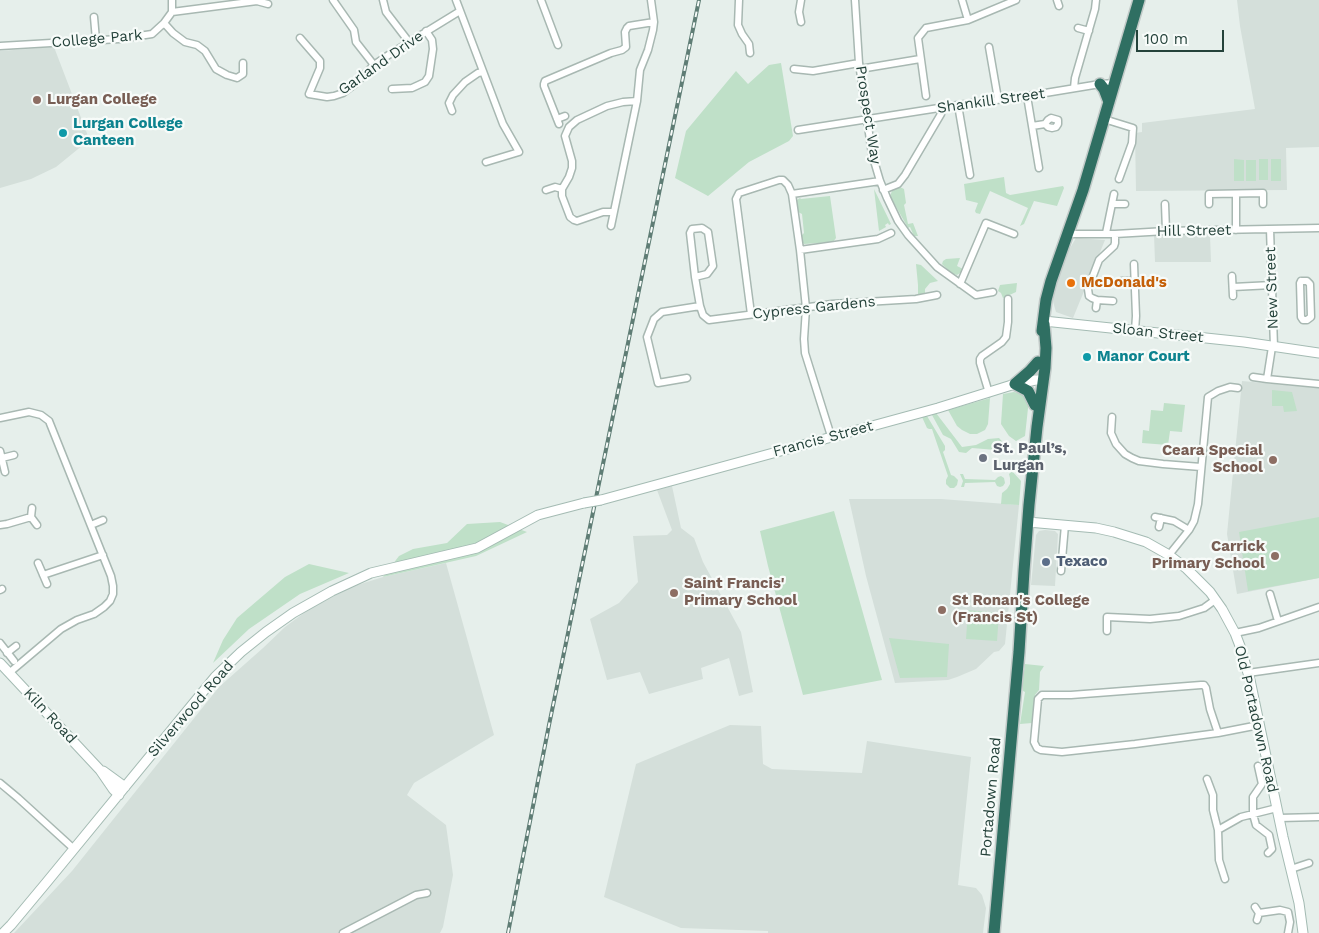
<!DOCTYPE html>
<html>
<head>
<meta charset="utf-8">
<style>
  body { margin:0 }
  #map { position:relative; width:1319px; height:933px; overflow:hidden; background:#e6efeb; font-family:"Work Sans",sans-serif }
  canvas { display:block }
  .scale { position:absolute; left:1136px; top:30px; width:88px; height:22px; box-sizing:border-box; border:2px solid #24423a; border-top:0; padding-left:6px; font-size:15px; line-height:18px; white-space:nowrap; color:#24423a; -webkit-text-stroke:4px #f7fbf9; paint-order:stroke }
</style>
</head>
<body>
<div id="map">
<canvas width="1319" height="933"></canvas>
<div class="scale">100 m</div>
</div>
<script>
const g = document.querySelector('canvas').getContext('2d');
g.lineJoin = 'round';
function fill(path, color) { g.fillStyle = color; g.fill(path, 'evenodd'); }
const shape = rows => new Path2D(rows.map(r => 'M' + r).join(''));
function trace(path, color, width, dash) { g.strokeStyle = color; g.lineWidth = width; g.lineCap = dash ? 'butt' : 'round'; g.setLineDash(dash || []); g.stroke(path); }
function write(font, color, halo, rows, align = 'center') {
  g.font = font + ' "Work Sans",sans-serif'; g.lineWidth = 4.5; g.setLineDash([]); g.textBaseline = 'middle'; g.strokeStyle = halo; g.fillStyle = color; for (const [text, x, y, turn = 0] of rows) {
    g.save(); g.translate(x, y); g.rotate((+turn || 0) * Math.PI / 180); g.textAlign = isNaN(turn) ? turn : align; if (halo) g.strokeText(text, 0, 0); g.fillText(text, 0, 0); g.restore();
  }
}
const built = shape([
  [1237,0,1319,0,1319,147,1286,148,1287,190,1136,191,1135,133,1142,132,1142,123,1255,109,1240,26],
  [54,47,88,136,83,145,56,167,31,179,0,188,0,51],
  [1154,234,1210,235,1211,262,1155,262],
  [1076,238,1105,240,1073,318,1056,312,1052,298,1058,278,1067,253],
  [1242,381,1319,388,1319,578,1237,594,1227,534],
  [672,486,681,528,694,538,703,562,741,632,753,692,739,696,729,658,701,668,703,679,649,694,640,672,607,680,590,619,619,603,638,582,633,536,667,535,672,530,657,490],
  [849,499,941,499,1019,505,1005,644,999,651,994,652,976,669,957,677,948,680,895,683,866,576],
  [1045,530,1055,531,1058,534,1055,586,1031,585,1036,535,1039,531],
  [446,563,494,735,414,783,407,795,446,825,453,875,443,927,440,933,14,933,72,871,219,687,263,648,285,627,308,610,351,587,383,577],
  [730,725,761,726,763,764,772,769,862,773,867,741,971,757,958,885,976,888,982,895,986,908,983,933,768,933,768,931,681,928,604,897,636,764]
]);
const green = shape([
  [781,63,793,136,789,141,749,162,708,196,675,178,686,131,736,71,748,84,769,65],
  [1234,159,1244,160,1244,181,1234,181],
  [1259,159,1268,159,1268,180,1259,180],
  [1271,159,1281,159,1281,181,1271,181],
  [1246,160,1256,160,1256,181,1246,181],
  [1004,177,1006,193,1010,195,1063,186,1064,188,1057,206,1034,201,1024,224,1020,226,1028,208,990,191,980,214,976,213,975,211,978,203,966,200,964,184],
  [900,187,904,189,906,203,904,205,908,224,913,223,918,236,914,236,910,227,908,228,890,196,892,191],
  [874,189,891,224,889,225,888,223,885,225,886,227,879,231],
  [830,196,836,238,833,242,804,244,803,243,802,239,801,236,804,233,802,214,798,212,797,200,800,198,801,199],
  [960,258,957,266,963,269,963,271,957,275,951,273,942,264,943,261,946,259],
  [916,264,921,265,938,281,930,283,925,289,925,293,920,296,918,294,918,285],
  [1017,283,1016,292,1003,298,1001,293,998,291,1000,285],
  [1272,390,1292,392,1297,411,1284,412,1283,406,1272,406],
  [1014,392,1025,395,1029,399,1025,436,1016,441,1009,436,1001,424,1003,394],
  [990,398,988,424,985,430,977,434,970,434,962,430,957,426,948,410],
  [1164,403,1185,405,1182,432,1170,431,1168,445,1142,443,1143,430,1149,431,1151,410,1163,411],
  [936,413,962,447,976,445,988,439,999,438,1008,448,1007,455,1005,451,1002,451,1004,447,1000,445,998,446,996,450,972,448,966,453,959,452,951,439,943,435,932,415],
  [927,416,945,446,945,450,943,452,951,475,954,476,958,480,957,485,954,488,950,488,946,484,946,480,948,476,932,429,929,429,927,428,922,417],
  [1012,471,1021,481,1019,505,1001,504,1002,493,1007,489,1010,484,1010,478,1009,474],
  [960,474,963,474,965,479,995,480,998,477,1001,476,1004,478,1005,483,1003,486,1000,487,997,486,995,482,965,483,964,487,961,487,963,481],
  [834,511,882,680,803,695,768,566,760,531],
  [1319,517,1319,578,1248,591,1239,532],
  [500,522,527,532,476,556,383,577,399,556,413,549,447,543,467,524],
  [309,564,349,573,300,594,249,629,213,663,223,640,237,618,285,577],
  [968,610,999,613,997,641,966,639],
  [889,638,949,644,947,677,900,678],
  [1025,664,1044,666,1040,672,1039,690,1035,695,1032,723,1020,724,1025,692,1023,691,1023,680]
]);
const street = shape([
  [333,0,354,30,356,42,374,65],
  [383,0,386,12,409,42],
  [456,0,503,124,519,152,486,162],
  [541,0,558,45],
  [739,0,738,25,742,34,749,44,750,53],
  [801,0,799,12,801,22],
  [855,0,859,63,872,154,880,181,887,198,898,221,908,235,937,267,976,295,993,292],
  [962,0,968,20],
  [1057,0,1059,6],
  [172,12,257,1,268,4],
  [94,17,96,40],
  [164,23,173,33,185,42,197,45,205,51,216,69,227,75,237,78,243,74,243,63],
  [1078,28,1089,31],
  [300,38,320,61,320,68,309,94,327,97,334,96,343,93,355,84,374,65,390,54,460,11],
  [0,46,119,39,152,34,164,23,172,12,172,0],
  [989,47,998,99],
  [794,69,813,71,859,63],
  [860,69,920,59],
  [1074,88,1075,78,1095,9,1096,0],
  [392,89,412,88,425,82,429,76,433,49,432,40,426,31],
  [926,96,918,38,926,28,968,20,1016,0],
  [1027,96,1039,168],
  [958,105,970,175],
  [452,111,449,103,453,95,465,82,478,73,483,72],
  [557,119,565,116],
  [1104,119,1133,128,1132,143,1119,179],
  [559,124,544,86,544,84,545,81,611,53,622,50,626,47,625,32,627,28,629,26,635,25,654,22],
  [1032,126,1045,124,1048,120,1051,118,1058,120,1058,124,1056,127,1052,128,1048,127,1045,124],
  [798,130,958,105,1027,96,1100,84,1115,83],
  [546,190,555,187,562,189],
  [883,190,898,184,905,175,941,114,941,108],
  [792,194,880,181],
  [1236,194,1236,230],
  [1112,204,1125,204],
  [1165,204,1166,231],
  [1209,204,1209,194,1263,193,1263,204],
  [613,212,603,212,577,221,574,220,570,217,562,196,562,189,569,177,572,168,572,161,565,136,569,127,577,120,607,106,623,102,637,101],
  [611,226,637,101,640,70,648,50,653,30,654,22,651,0],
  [1270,229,1274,347],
  [1106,233,1114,194],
  [1068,234,1115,234,1166,231,1319,228],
  [800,250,878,239,891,233],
  [1134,264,1136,316,1135,331],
  [1232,276,1233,296],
  [695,277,707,274,713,266,708,232,702,228,692,229,690,233,695,277,700,306,703,315,709,320,832,304,916,299,937,295],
  [1122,281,1135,281],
  [1301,281,1307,281,1310,284,1311,317,1307,320,1303,320,1301,317,1300,283,1301,281],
  [960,284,986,223,1014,234],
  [1233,287,1272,285],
  [1113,301,1097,300,1092,298,1089,296,1088,289,1099,260,1114,246,1115,243,1115,234],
  [1096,308,1097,300],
  [751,314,736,199,739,193,779,180,783,180,788,185,792,194,800,250,806,308,804,339,805,353,831,436],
  [1272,347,1267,379,1319,384],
  [1253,377,1267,379],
  [687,378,658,383,647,337,654,319,662,312,700,306],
  [989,393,980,363,980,359,982,356,1002,342,1006,337,1008,322,1008,299],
  [1112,417,1111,433,1116,444,1125,454,1132,458,1139,461,1163,464,1201,467],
  [0,418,29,412,41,415,49,421,111,576,113,586,113,594,110,601,104,607,94,614,77,620,61,629,9,673],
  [0,451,5,472],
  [2,458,14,455],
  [32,508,31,517,37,525],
  [1155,517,1174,521,1189,530],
  [0,525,7,524,31,517],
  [91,525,103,520],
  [1159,527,1161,518],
  [1169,555,1189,530,1194,521,1198,504,1208,397,1218,391,1230,387,1238,388],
  [38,563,47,584],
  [1061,571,1065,525],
  [43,575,103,555],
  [0,590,2,589],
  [1270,594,1278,621],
  [1107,631,1107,617,1150,619,1179,616,1204,608,1215,600],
  [1235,633,1259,628,1319,607],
  [0,643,14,661],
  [7,653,16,646],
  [1248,673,1319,663],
  [1218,733,1210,709,1206,688,1204,685,1201,685,1071,695,1042,695,1038,699,1034,742,1037,748,1041,750,1062,752,1135,744,1218,733,1259,725],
  [1258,766,1262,784,1253,797,1253,814,1256,825,1269,835,1272,849,1268,853],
  [1207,779,1213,795,1213,810,1218,830,1219,860,1225,879],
  [0,783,18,798,74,849],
  [1279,818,1319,817],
  [1218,830,1241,817,1277,808],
  [1291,869,1309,863],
  [1255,907,1259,913,1257,920],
  [1259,913,1280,910,1288,912,1290,922,1288,933],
  [343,933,416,895,427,893]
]);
const secondary = shape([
  [1044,321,1244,342,1319,353],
  [601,500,938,408,1015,384,1036,380,1044,380],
  [1028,522,1096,528,1114,532,1146,542,1169,555,1187,569,1210,592,1222,609,1235,633,1240,646,1250,680,1283,837,1299,903,1303,933],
  [0,663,100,770,113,789,119,795],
  [103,771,125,787],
  [3,933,11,925,46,883,215,677,241,652,266,632,293,613,332,591,371,573,477,548,538,515,584,503]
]);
const highway = shape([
  [1100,84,1104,89,1109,102],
  [1042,331,1046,300,1051,281,1083,190,1139,0],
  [1035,405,1028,391,1015,384,1030,371,1038,362],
  [994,933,1019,652,1024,571,1029,505,1037,427,1045,368,1046,348,1044,324]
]);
const rail = shape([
  [508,933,549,725,699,0]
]);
const secondaryBridge = shape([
  [584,503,601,500]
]);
const markers = [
  [37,100,5,"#8d6e63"],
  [63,133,5,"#0f9aa8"],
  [1071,283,5,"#e8710a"],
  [1087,357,5,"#0f9aa8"],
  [983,458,5,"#6b7280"],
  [1273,460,5,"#8d6e63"],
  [1275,556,5,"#8d6e63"],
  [1046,562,5,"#5c6f8a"],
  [674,593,5,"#8d6e63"],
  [942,610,5,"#8d6e63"]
];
const streetNames = [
  ["College Park",97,39,-5],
  ["Garland Drive",381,63,-35],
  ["Shankill Street",991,101,-8],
  ["Prospect Way",868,115,81],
  ["Hill Street",1194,231,-1],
  ["New Street",1272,288,-92],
  ["Cypress Gardens",814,308,-6],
  ["Sloan Street",1158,333,6],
  ["Francis Street",823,439,-15],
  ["Silverwood Road",191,709,-49],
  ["Kiln Road",50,716,47],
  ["Old Portadown Road",1256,719,77],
  ["Portadown Road",991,797,-85]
];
const educationNames = [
  ["Lurgan College",47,100],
  ["Ceara Special",1263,451,"right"],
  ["School",1263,468,"right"],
  ["Carrick",1265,547,"right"],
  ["Primary School",1265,564,"right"],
  ["Saint Francis'",684,584],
  ["Primary School",684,601],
  ["St Ronan's College",952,601],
  ["(Francis St)",952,618]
];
const cultureNames = [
  ["Lurgan College",73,124],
  ["Canteen",73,141],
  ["Manor Court",1097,357]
];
const foodNames = [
  ["McDonald's",1081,283]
];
const worshipNames = [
  ["St. Paul’s,",993,449],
  ["Lurgan",993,466]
];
const serviceNames = [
  ["Texaco",1056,562]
];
fill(built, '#d4dfda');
fill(green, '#bfe0c8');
trace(street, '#a8b8b2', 9);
trace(secondary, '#a4bbb3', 11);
trace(highway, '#c2cac8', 14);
trace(street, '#fff', 6);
trace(secondary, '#fff', 9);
trace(highway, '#2f6f62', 11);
trace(rail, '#5f7d75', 4);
trace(rail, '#f7fbf9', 2, [5.5]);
trace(secondaryBridge, '#a4bbb3', 11, []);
trace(secondaryBridge, '#fff', 9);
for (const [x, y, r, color] of markers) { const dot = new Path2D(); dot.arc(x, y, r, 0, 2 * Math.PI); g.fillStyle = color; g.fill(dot); trace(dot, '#f7fbf9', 2); }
write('15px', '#24423a', '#f7fbf9', streetNames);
write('bold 15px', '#785e54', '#f7fbf9', educationNames, 'left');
write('bold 15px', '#0d838f', '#f7fbf9', cultureNames, 'left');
write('bold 15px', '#c56008', '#f7fbf9', foodNames, 'left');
write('bold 15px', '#5b616d', '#f7fbf9', worshipNames, 'left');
write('bold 15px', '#4e5e75', '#f7fbf9', serviceNames, 'left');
</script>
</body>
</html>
